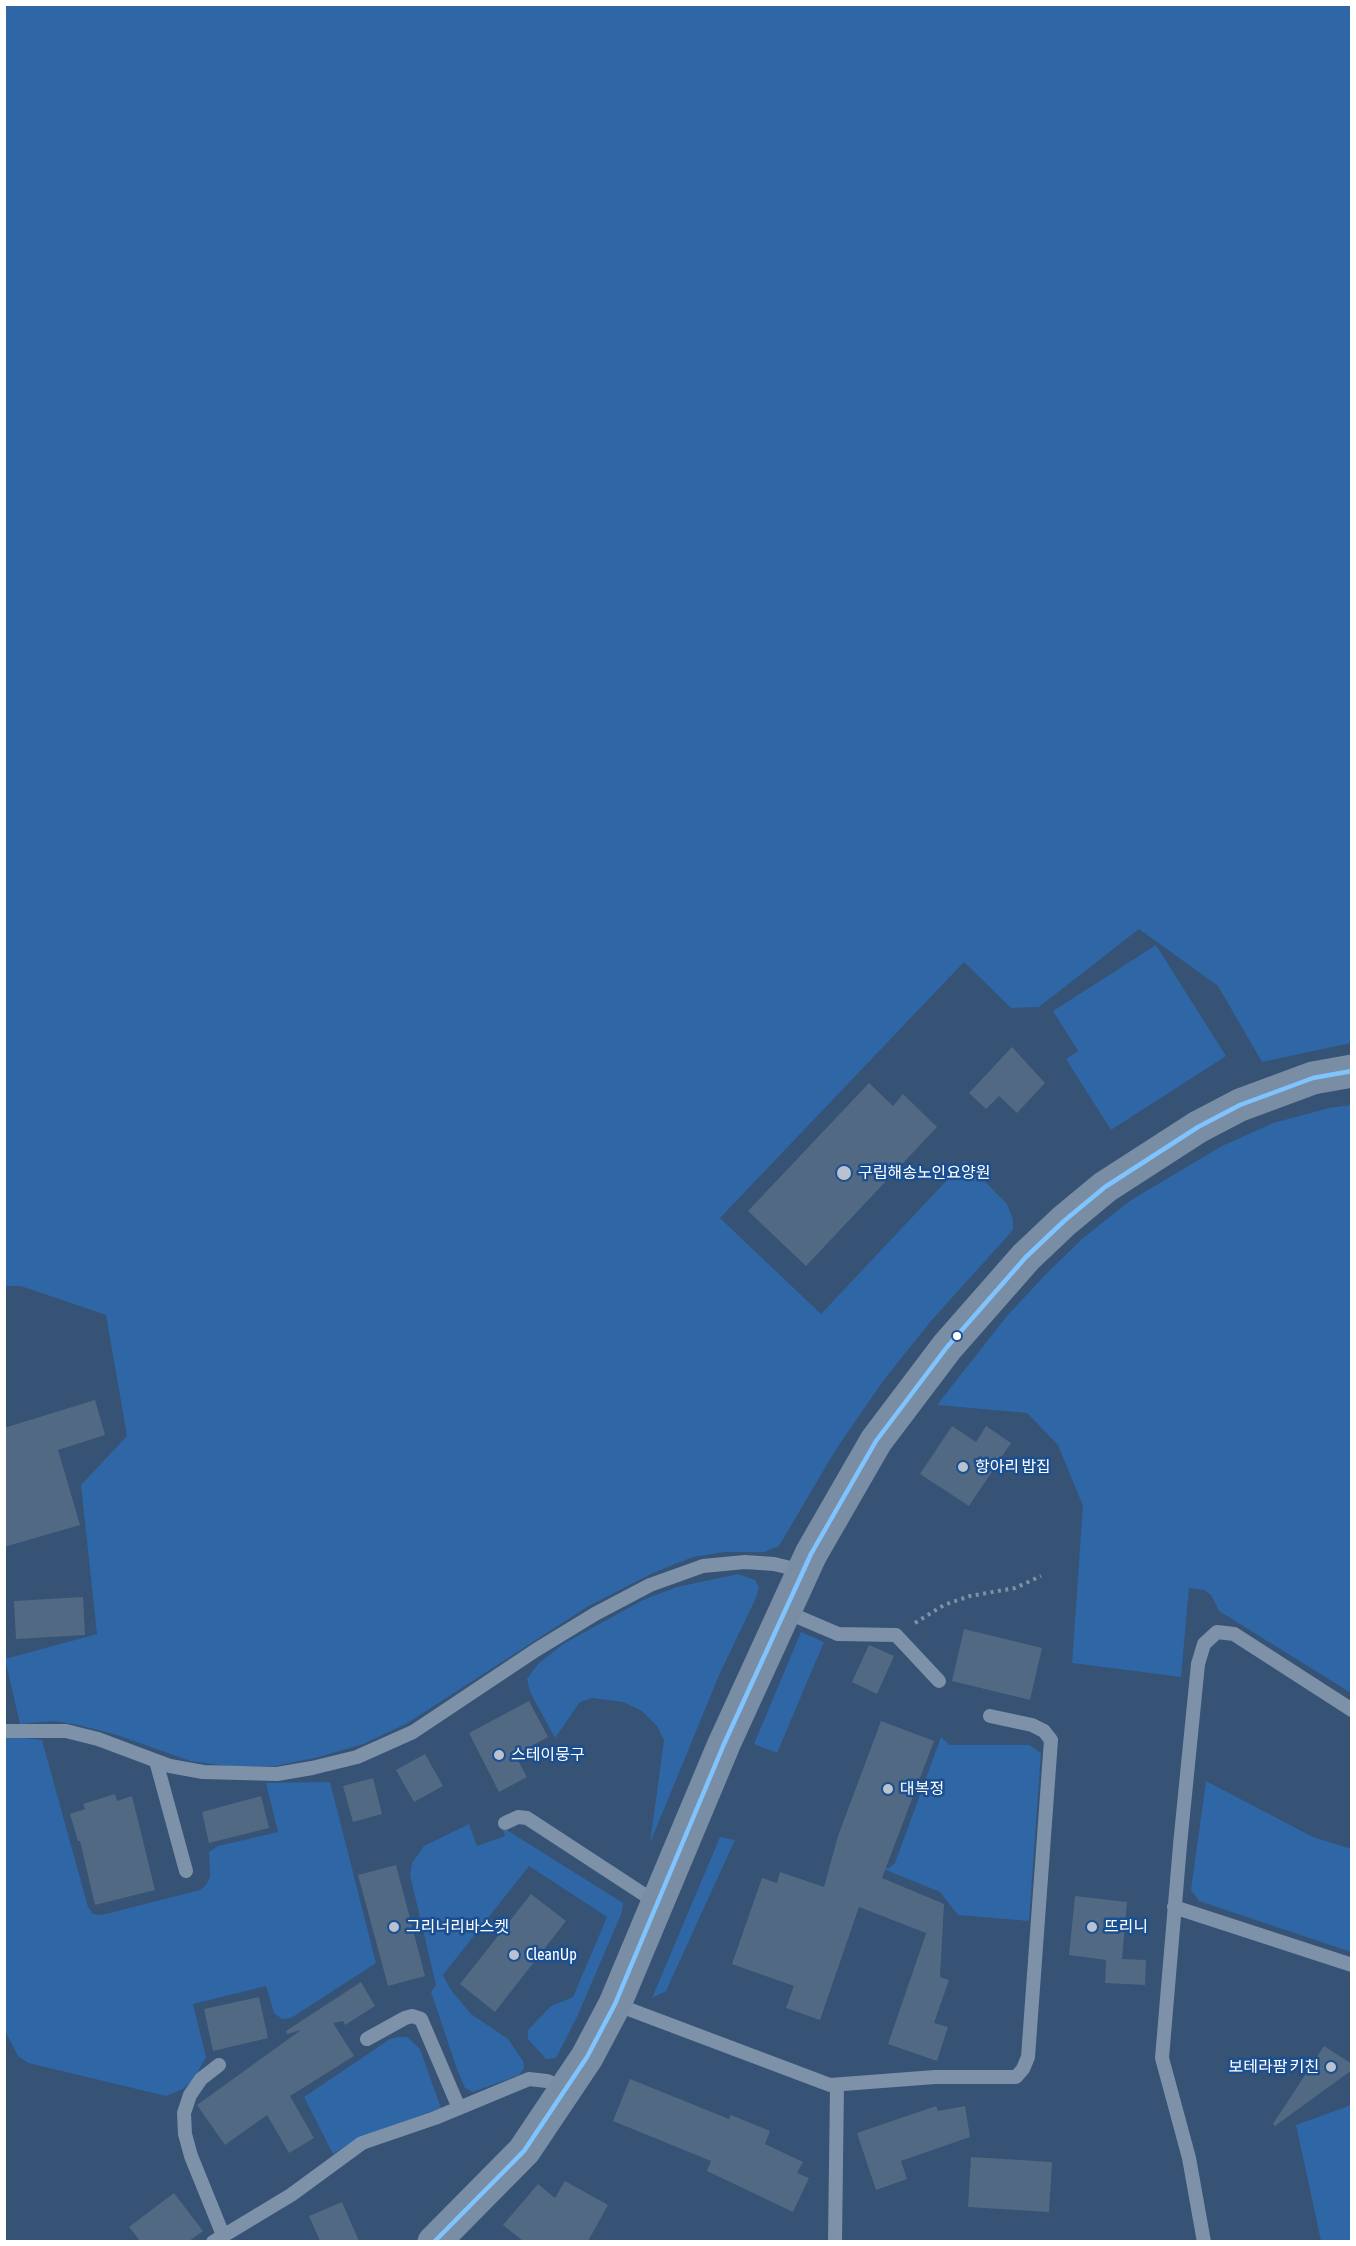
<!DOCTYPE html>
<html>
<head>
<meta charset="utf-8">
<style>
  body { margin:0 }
  #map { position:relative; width:1356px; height:2246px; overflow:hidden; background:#365274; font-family:"Asap Condensed",sans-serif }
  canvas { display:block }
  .frame { position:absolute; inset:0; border:6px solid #fff; pointer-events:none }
</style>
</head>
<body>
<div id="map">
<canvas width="1356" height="2246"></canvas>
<div class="frame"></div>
</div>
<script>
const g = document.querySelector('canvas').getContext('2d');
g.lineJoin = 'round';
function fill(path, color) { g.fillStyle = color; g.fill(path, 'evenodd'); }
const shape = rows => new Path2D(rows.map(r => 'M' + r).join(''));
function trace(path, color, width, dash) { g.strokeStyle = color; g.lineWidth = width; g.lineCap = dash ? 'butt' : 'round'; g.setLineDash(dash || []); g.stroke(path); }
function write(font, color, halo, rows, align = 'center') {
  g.font = font + ' "Asap Condensed","Noto Sans KR",sans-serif'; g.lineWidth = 5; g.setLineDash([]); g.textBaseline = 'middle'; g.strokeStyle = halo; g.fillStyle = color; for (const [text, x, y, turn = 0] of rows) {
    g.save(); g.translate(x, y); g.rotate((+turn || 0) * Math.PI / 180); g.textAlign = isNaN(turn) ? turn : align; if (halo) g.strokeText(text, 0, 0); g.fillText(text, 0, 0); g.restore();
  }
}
const green = shape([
  [4,5,1351,5,1351,1043,1262,1062,1218,986,1139,929,1039,1007,1011,1008,964,962,720,1218,821,1314,965,1161,1007,1204,1013,1219,1013,1230,931,1321,883,1381,835,1451,779,1546,764,1552,725,1552,693,1557,653,1573,587,1607,406,1724,363,1744,319,1757,275,1766,228,1766,190,1761,117,1735,79,1725,53,1721,20,1724,5,1659,97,1634,81,1485,127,1436,106,1315,21,1286,5,1286],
  [1156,945,1226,1056,1111,1130,1066,1059,1078,1051,1053,1011],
  [1351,1105,1351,1693,1219,1611,1211,1595,1204,1590,1189,1588,1181,1677,1072,1663,1083,1506,1058,1445,1027,1413,937,1405,1007,1316,1046,1274,1082,1239,1131,1200,1222,1146,1273,1123,1329,1108],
  [738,1574,755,1580,759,1587,756,1598,720,1673,650,1843,664,1740,657,1726,642,1711,623,1702,592,1698,580,1702,555,1738,530,1692,527,1679,538,1664,563,1644,643,1600,677,1587],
  [801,1632,824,1642,777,1753,754,1744],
  [4,1736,42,1740,88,1907,93,1914,102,1915,200,1890,206,1885,210,1877,209,1852,218,1846,278,1832,266,1783,330,1782,376,1963,291,2018,282,2019,274,2013,266,1986,193,2004,206,2057,194,2079,183,2089,166,2096,28,2063,18,2056,5,2031],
  [941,1737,950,1745,1029,1745,1041,1753,1029,1921,958,1915,940,1892,881,1868,889,1868,895,1863],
  [1206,1781,1313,1837,1351,1849,1351,1952,1199,1901,1191,1890],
  [469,1824,477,1846,505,1836,502,1827,623,1903,622,1912,577,2017,556,2058,546,2059,528,2039,528,2030,551,2006,573,1997,607,1917,529,1866,443,1975,451,1990,471,2014,508,2039,523,2061,524,2068,519,2075,473,2092,465,2088,458,2072,431,1992,436,1985,410,1875,412,1863,424,1846],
  [720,1837,735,1840,666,1991,652,1998],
  [398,2037,407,2037,420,2049,441,2108,363,2136,333,2154,304,2097,390,2039],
  [1351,2105,1351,2241,1321,2241,1296,2125]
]);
const building = shape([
  [1012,1047,1045,1083,1017,1113,999,1096,986,1109,969,1093],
  [869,1083,893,1106,903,1094,937,1127,806,1266,748,1211],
  [95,1400,105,1435,58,1450,80,1525,4,1547,4,1428],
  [952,1426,976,1442,986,1426,1011,1443,969,1506,920,1474],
  [83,1597,85,1635,16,1639,14,1601],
  [964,1629,1042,1648,1030,1700,952,1681],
  [869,1645,894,1656,877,1694,852,1682],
  [529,1701,548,1737,515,1755,527,1777,499,1792,469,1733],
  [881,1721,934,1741,882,1878,944,1904,940,1977,949,1980,934,2023,948,2027,937,2061,888,2044,929,1925,926,1933,859,1907,820,2020,786,2008,794,1986,732,1964,762,1878,777,1883,780,1872,824,1887,838,1836],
  [425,1754,443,1786,414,1802,396,1770],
  [373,1778,382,1814,353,1822,343,1786],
  [115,1794,117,1801,132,1796,155,1890,95,1905,80,1841,78,1841,70,1814,85,1809,83,1804],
  [261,1796,269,1828,209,1843,202,1812],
  [396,1865,425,1976,388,1986,358,1875],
  [531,1894,566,1921,495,2012,460,1984],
  [1075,1896,1127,1902,1122,1959,1146,1960,1145,1985,1105,1983,1106,1960,1069,1955],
  [361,1982,375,2006,345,2025,343,2021,333,2023,354,2056,290,2096,314,2138,289,2153,267,2115,225,2145,197,2105,301,2030,287,2034,286,2031],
  [259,1997,268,2038,213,2051,204,2009],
  [1324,2046,1352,2064,1352,2070,1275,2126,1273,2124],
  [630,2079,729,2119,731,2115,770,2131,765,2144,803,2162,797,2173,809,2178,793,2212,707,2171,711,2161,613,2121],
  [936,2106,938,2111,965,2106,970,2137,901,2161,907,2179,876,2190,857,2133],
  [971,2157,1052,2162,1049,2212,968,2207],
  [565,2181,608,2205,588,2241,523,2241,503,2225,538,2184,555,2198],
  [174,2193,203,2231,189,2241,140,2241,129,2227],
  [342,2202,359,2241,320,2241,309,2216]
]);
const path = shape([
  [915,1623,944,1605,970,1596,1015,1588,1041,1576]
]);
const lane = shape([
  [784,1611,838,1634,896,1635,939,1681],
  [4,1731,66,1731,98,1739,170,1766,203,1772,277,1774,312,1768,357,1757,413,1732,536,1650,595,1614,650,1585,703,1566,745,1562,774,1564,803,1571],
  [156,1761,186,1871],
  [505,1823,518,1817,527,1818,657,1903],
  [1174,1907,1352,1965],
  [615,2004,830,2085,935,2077,1016,2077,1023,2069,1028,2057,1051,1740,1044,1731,1032,1725,990,1716],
  [367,2039,405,2018,412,2016,421,2019,459,2108],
  [219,2065,201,2079,190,2095,184,2113,185,2134,191,2156,223,2235],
  [213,2242,291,2195,362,2143,435,2118,529,2079,547,2081,566,2089],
  [835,2242,837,2085],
  [1204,2242,1189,2158,1162,2058,1180,1845,1198,1664,1204,1644,1217,1632,1234,1634,1352,1710]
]);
const secondary = shape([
  [434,2242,524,2151,587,2057,615,2004,724,1744,811,1554,876,1441,947,1347,1026,1257,1064,1221,1105,1187,1198,1127,1240,1105,1313,1078,1352,1071]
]);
const bus1 = shape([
  [434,2242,524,2151,587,2057,615,2004,724,1744,811,1554,876,1441,947,1347,1026,1257,1064,1221,1105,1187,1198,1127,1240,1105,1313,1078,1352,1071]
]);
const markers = [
  [844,1173,8,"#b9c2ce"],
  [957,1336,5,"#fff"],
  [963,1467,6,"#b9c2ce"],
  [499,1755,6,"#b9c2ce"],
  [888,1789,6,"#b9c2ce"],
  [394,1927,6,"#b9c2ce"],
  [1092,1927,6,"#b9c2ce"],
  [514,1955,6,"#b9c2ce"],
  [1331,2067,6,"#b9c2ce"]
];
const poiNames = [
  ["구립해송노인요양원",858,1173],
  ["항아리 밥집",975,1467],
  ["스테이뭉구",511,1755],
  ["대복정",900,1789],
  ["그리너리바스켓",406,1927],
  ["뜨리니",1104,1927],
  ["CleanUp",526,1955],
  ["보테라팜 키친",1319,2067,"right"]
];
fill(green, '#2f66a5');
fill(building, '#526984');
trace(path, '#7d92a8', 4, [3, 4.5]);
trace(lane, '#7d92a8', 14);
trace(secondary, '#798da4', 33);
trace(bus1, '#80c4ff', 4.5);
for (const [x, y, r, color] of markers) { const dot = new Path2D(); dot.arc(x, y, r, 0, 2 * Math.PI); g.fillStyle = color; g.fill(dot); trace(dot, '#1b4f8f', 2); }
write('16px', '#fff', '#1b4f8f', poiNames, 'left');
</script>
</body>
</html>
